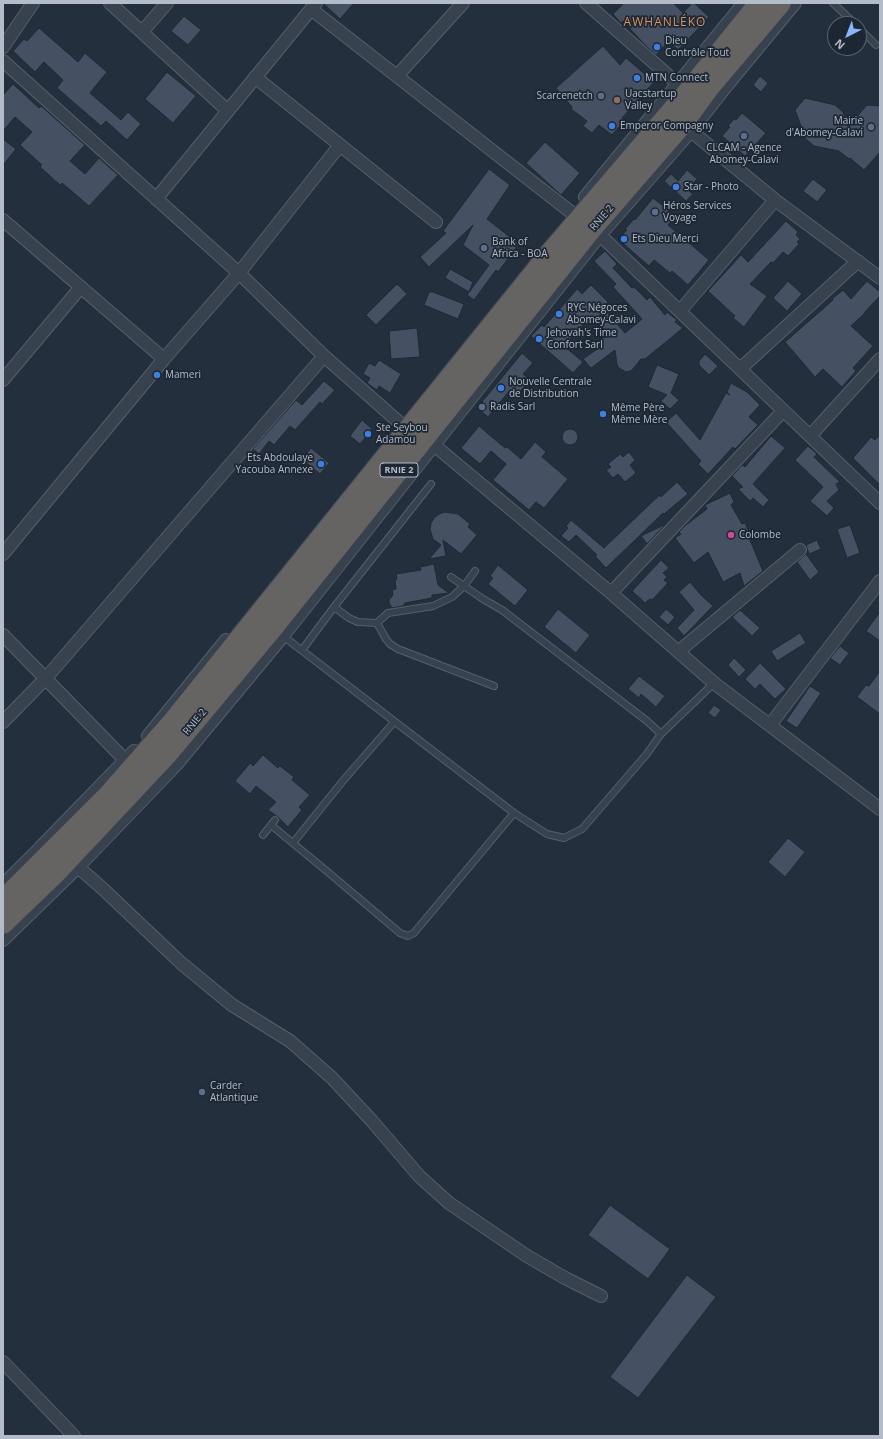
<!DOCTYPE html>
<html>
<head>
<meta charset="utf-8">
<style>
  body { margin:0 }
  #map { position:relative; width:883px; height:1439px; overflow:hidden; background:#242f3e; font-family:"Open Sans",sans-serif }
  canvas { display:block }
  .frame { position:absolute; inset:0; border:4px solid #b4bcc9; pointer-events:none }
  .north { position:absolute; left:827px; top:16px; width:40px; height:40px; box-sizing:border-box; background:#1d2633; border:1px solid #59626f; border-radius:50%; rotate:222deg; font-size:11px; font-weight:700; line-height:16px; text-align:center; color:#b4bcc9 }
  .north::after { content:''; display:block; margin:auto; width:14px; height:18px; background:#8ab4f8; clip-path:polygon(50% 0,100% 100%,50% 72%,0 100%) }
</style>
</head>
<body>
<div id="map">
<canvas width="883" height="1439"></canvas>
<div class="frame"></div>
<div class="north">N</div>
</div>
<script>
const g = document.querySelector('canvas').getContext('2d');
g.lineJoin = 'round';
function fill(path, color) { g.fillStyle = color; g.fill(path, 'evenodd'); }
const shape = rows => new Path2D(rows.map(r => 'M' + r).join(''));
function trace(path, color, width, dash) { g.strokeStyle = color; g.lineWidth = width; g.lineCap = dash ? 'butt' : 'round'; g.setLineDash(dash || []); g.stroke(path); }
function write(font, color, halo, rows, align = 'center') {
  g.font = font + ' "Open Sans",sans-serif'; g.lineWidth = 3.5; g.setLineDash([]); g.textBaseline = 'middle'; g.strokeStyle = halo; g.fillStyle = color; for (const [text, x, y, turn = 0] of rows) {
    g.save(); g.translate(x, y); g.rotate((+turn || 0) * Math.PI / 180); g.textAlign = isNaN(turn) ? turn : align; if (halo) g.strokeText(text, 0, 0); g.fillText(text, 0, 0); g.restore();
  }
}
const building = shape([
  [323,3,354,3,340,19,323,3],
  [624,3,673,3,683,13,692,3,694,3,709,17,678,50,669,41,656,55,645,45,623,21,621,23,613,14,624,3],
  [184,16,201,30,188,45,171,31,184,16],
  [39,28,78,62,85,53,107,72,90,93,121,120,128,112,141,124,127,140,106,121,101,126,57,88,63,80,44,62,35,72,13,51,24,39,27,41,39,28],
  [603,46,620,65,626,58,654,82,622,118,625,120,612,135,599,125,592,133,583,126,587,121,571,109,572,107,556,88,603,46],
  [167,72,196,96,173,123,145,99,167,72],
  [760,76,768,83,761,92,753,85,760,76],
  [13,84,39,108,41,106,85,145,70,161,85,174,99,158,118,175,89,206,62,183,60,185,40,167,42,165,20,145,32,132,15,117,3,131,3,95,13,84],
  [805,98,835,105,843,112,849,126,867,105,880,106,880,152,864,170,850,158,849,159,839,151,814,146,806,139,795,110,805,98],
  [742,113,766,133,745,156,722,136,730,127,728,126,734,119,736,120,742,113],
  [3,139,16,149,3,165,3,139],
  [545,142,580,173,561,195,526,163,545,142],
  [489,169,510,185,487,219,519,244,498,272,496,270,474,300,467,295,489,265,463,245,473,225,429,267,420,257,446,233,443,231,489,169],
  [687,170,697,179,688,190,693,194,686,201,664,181,671,174,678,181,687,170],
  [813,179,827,190,817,202,803,191,813,179],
  [653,198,676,216,668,225,709,260,688,285,672,271,670,273,654,260,649,266,618,239,627,230,625,229,634,219,635,220,653,198],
  [786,221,798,232,796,235,800,239,797,242,799,244,788,256,783,252,773,263,771,262,750,284,767,296,744,327,733,318,735,316,708,291,741,255,748,262,786,221],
  [605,251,617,264,613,268,632,288,634,287,647,300,650,297,665,315,667,312,677,320,675,322,683,328,645,359,641,359,633,369,630,371,626,372,619,368,617,365,615,350,591,368,583,359,603,345,599,341,608,334,591,316,564,346,583,362,573,373,531,336,542,325,544,327,577,289,582,294,591,285,608,302,603,308,625,333,642,319,613,287,616,284,594,261,605,251],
  [450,269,473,282,469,292,445,278,450,269],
  [788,281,802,294,787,311,773,298,788,281],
  [867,281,880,292,880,296,864,313,864,314,851,326,873,346,853,368,856,371,842,387,823,369,815,377,785,342,833,300,832,299,843,290,851,299,867,281],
  [397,284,407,294,376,325,366,315,397,284],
  [429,292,433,292,464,304,458,319,424,305,429,292],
  [417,328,420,357,391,359,389,331,417,328],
  [522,353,533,363,523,374,530,380,516,396,510,390,488,417,477,408,522,353],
  [705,354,718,366,709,375,699,365,699,361,705,354],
  [379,360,401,374,390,393,379,386,377,390,367,383,370,378,363,374,369,363,375,366,379,360],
  [657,365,679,374,671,393,679,400,670,409,661,401,667,395,648,387,657,365],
  [324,381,335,390,322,404,320,402,295,430,290,426,274,445,269,441,259,454,253,449,296,400,302,405,324,381],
  [731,383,747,392,760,405,749,417,758,425,735,449,733,447,708,474,698,464,701,461,666,422,676,413,700,440,726,393,730,395,727,392,731,383],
  [362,420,372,429,360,444,350,436,362,420],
  [479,426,505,448,507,447,521,459,535,442,546,452,542,457,568,479,544,508,536,502,529,510,493,480,506,464,491,451,480,464,461,448,479,426],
  '562 437a8 8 0 1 1 16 0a8 8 0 1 1-16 0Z',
  [880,435,880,485,853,458,871,437,875,440,880,435],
  [771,436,785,448,753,484,769,500,763,507,753,498,750,501,738,489,743,487,732,476,742,465,745,467,771,436],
  [808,446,817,454,814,457,840,482,836,484,839,490,827,501,834,508,827,516,810,501,823,487,795,460,808,446],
  [311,448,329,463,320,474,302,459,311,448],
  [629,452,635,460,630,465,636,473,625,482,618,474,613,478,606,470,611,467,608,464,620,454,623,457,629,452],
  [677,482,688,494,664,514,663,513,606,568,595,556,597,555,576,535,569,542,561,536,568,528,566,526,571,520,604,548,651,503,660,495,661,497,677,482],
  [730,493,734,502,731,505,742,524,745,523,749,532,747,533,763,571,744,586,740,573,723,582,708,552,694,563,675,538,681,534,679,532,686,525,707,509,705,505,730,493],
  [445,512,458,514,470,524,468,527,477,535,461,554,443,540,446,556,429,559,441,545,433,539,430,529,431,523,434,518,439,514,445,512],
  [666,524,647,544,641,536,666,524],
  [850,525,860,553,847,558,837,529,850,525],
  [817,540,821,549,809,554,806,545,817,540],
  [806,554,819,572,810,580,797,562,806,554],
  [661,560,669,568,663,573,667,577,664,580,668,583,652,600,650,599,645,603,632,591,661,560],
  [434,564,438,585,449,593,432,595,432,598,405,603,403,606,392,608,389,603,389,600,393,595,392,590,396,589,395,580,397,579,396,574,421,570,420,567,434,564],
  [498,565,528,590,515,606,488,584,493,578,490,576,498,565],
  [690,582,701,595,713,606,684,636,677,628,694,610,679,592,690,582],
  [558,609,590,635,576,653,544,627,558,609],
  [666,609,675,617,668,625,659,617,666,609],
  [740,610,760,628,752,636,732,617,740,610],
  [880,612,880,641,866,631,880,612],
  [800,633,806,643,777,661,771,651,800,633],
  [840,646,849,653,840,665,830,658,840,646],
  [734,658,746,670,739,677,728,665,734,658],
  [760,663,786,689,775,699,760,684,755,689,745,679,760,663],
  [880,671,880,714,857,697,866,685,869,686,880,671],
  [639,676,665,696,656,707,641,694,639,698,628,689,639,676],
  [810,686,821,693,797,728,786,721,810,686],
  [714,705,721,710,715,718,708,713,714,705],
  [263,755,278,768,280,766,294,777,292,780,310,795,299,807,302,810,288,827,278,817,268,810,276,802,256,786,250,794,235,781,250,763,253,766,263,755],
  [788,838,805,852,785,877,768,862,788,838],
  [610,1205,670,1249,648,1279,588,1235,610,1205],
  [687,1275,716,1297,638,1398,610,1377,687,1275]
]);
const service = shape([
  [833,3,855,24],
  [859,28,876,45],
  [451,577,483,599,502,610,647,721,661,734],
  [334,607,349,618,358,622,377,623,386,639,390,644,398,649,494,686],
  [377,623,388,613,433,606,452,597,464,586,475,571],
  [283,636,514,813,547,834,564,838,582,829,646,755,661,734,714,683],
  [302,650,334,607,431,484],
  [271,825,329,873,400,933,408,936,414,933,514,813],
  [263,835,275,820],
  [293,843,342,782,394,722]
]);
const minor = shape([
  [110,3,228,111],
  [586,3,678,84],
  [311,9,572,213],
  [142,32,167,3],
  [3,47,33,3],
  [3,61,239,273,324,356,401,424],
  [397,76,463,3],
  [255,77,436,222],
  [691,131,775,200,880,278],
  [585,197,744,3],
  [156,199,316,3],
  [3,220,164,359],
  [600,235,880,503],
  [680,311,775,200],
  [740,369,858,261],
  [3,380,81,287],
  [810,436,880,359],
  [434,445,611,593,714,683,880,809],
  [3,554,164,359,239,273,340,145],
  [611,593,783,411],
  [3,635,125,760],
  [679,651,800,550],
  [3,722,46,678,324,356],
  [770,725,880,581],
  [148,736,226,640],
  [78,867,102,888,181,963,232,1005,290,1041,332,1078,372,1121,419,1176,449,1203,527,1256,565,1278,601,1296],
  [3,885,38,850,134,751],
  [3,940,78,867,176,765,283,636,600,235,691,131,728,84,795,3],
  [3,1362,74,1436]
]);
const trunk = shape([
  [3,900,107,796,173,721,550,253,685,95,759,3],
  [3,924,57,872,166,756,273,628,591,230,682,125,709,88,781,3]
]);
const markers = [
  [657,47,4,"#3f7fe0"],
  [637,78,4,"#3f7fe0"],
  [601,96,4,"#5c6f8a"],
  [617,100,4,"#8d6e63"],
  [612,126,4,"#3f7fe0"],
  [871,127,4,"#5c6f8a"],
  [744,136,4,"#5c6f8a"],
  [676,187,4,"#3f7fe0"],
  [655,212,4,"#5c6f8a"],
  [624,239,4,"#3f7fe0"],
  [484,248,4,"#5c6f8a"],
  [559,314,4,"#3f7fe0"],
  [539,339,4,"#3f7fe0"],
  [157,375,4,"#3f7fe0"],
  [501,388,4,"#3f7fe0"],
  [482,407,4,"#5c6f8a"],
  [603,414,4,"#3f7fe0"],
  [368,434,4,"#3f7fe0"],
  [321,464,4,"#3f7fe0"],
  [731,535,4,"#d1479c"],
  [202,1092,4,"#5c6f8a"]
];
const shields = [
  [399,470,38]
];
const shieldNames = [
  ["RNIE 2",399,470]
];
const poiNames = [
  ["Dieu",665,41],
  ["Contrôle Tout",665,53],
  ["MTN Connect",645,78],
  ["Uacstartup",625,94],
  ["Valley",625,106],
  ["Scarcenetch",593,96,"right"],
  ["Mairie",863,121,"right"],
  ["d'Abomey-Calavi",863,133,"right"],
  ["Emperor Compagny",620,126],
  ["CLCAM - Agence",744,148,"center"],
  ["Abomey-Calavi",744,160,"center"],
  ["Star - Photo",684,187],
  ["Héros Services",663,206],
  ["Voyage",663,218],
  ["Ets Dieu Merci",632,239],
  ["Bank of",492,242],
  ["Africa - BOA",492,254],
  ["RYC Négoces",567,308],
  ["Abomey-Calavi",567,320],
  ["Jehovah's Time",547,333],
  ["Confort Sarl",547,345],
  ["Mameri",165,375],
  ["Nouvelle Centrale",509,382],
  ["de Distribution",509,394],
  ["Radis Sarl",490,407],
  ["Même Père",611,408],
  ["Même Mère",611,420],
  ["Ste Seybou",376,428],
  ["Adamou",376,440],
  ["Ets Abdoulaye",313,458,"right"],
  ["Yacouba Annexe",313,470,"right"],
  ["Colombe",739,535],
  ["Carder",210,1086],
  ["Atlantique",210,1098]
];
const streetNames = [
  ["RNIE 2",602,218,-49],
  ["RNIE 2",195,722,-50]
];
const quarterNames = [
  ["AWHANLÉKO",665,23]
];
fill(building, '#455162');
trace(building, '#1f2835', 1);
trace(service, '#565f6c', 8);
trace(minor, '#565f6c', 14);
trace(trunk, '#434c59', 22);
trace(service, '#38414e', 6);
trace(minor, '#38414e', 12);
trace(trunk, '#656462', 20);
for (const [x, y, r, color] of markers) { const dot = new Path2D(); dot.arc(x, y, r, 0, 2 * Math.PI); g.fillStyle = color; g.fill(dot); trace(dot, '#1d2633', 1.5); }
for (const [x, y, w] of shields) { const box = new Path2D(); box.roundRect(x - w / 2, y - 7, w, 14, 3); g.fillStyle = '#1d2633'; g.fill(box); trace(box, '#b4bcc9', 1); }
write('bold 9px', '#b4bcc9', null, shieldNames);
write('10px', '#b4bcc9', '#1d2633', poiNames, 'left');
write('10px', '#b4bcc9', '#1d2633', streetNames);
g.letterSpacing = '1px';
write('12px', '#d59563', '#1d2633', quarterNames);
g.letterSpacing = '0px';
</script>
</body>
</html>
